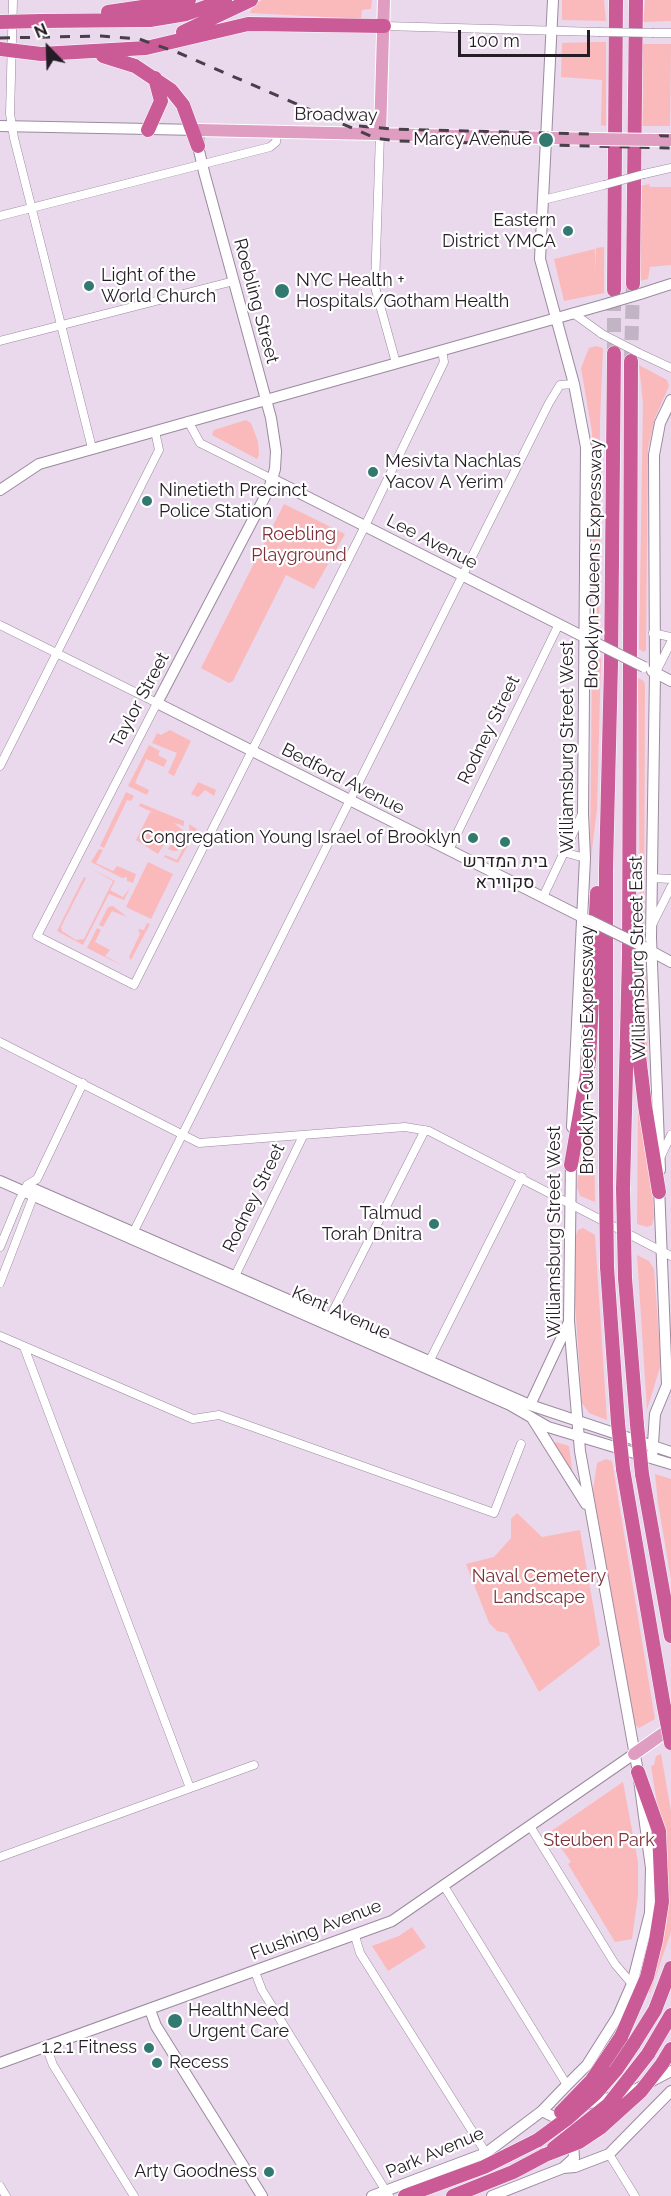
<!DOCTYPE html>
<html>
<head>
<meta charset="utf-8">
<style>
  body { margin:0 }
  #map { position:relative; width:671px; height:2196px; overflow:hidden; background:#ead8ed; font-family:Raleway,sans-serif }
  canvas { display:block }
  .north { position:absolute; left:18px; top:18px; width:60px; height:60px; -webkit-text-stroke:4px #fff; paint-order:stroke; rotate:337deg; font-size:16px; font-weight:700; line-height:24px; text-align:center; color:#241d25 }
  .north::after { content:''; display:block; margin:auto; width:21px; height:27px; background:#241d25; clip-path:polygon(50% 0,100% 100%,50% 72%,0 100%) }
  .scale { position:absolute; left:458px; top:30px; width:132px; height:27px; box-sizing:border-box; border:3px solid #241d25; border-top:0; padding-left:8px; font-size:18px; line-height:21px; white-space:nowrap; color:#241d25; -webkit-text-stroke:4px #fff; paint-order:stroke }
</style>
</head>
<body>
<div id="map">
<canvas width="671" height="2196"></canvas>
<div class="north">N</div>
<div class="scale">100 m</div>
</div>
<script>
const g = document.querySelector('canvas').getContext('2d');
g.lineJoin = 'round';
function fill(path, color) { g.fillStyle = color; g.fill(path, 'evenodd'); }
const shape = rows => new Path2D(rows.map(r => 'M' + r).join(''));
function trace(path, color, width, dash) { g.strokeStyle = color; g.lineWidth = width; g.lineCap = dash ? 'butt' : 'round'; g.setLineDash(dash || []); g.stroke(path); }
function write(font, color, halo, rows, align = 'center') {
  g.font = font + ' Raleway,Heebo,sans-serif'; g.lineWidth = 4.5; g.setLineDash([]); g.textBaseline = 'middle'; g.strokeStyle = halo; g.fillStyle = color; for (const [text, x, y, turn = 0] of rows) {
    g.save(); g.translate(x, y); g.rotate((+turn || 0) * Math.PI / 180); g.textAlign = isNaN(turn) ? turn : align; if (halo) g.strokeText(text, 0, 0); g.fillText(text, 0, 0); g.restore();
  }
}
const green = shape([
  [262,0,372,0,371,9,362,10,361,19,250,13,254,4],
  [562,0,604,0,606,21,562,20],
  [645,0,671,0,671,21,643,22],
  [596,42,606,42,606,126,601,125,602,80,561,77,562,43],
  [643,44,671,44,670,126,642,126],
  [649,184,650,187,671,187,671,265,650,267,648,279,640,281,641,186],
  [604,247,604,293,564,301,554,259,595,249,595,273,596,248],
  [596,346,603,348,600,421,599,629,593,624,592,432,581,368,589,348],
  [639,365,667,380,669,386,655,418,648,448,646,650,644,652,639,649,643,404],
  [246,420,251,423,258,442,259,455,257,459,212,435,214,430],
  [284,504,345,534,314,589,286,575,233,681,229,683,201,668],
  [596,657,601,659,597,810,590,865,592,659],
  [638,678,644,681,645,686,644,930,640,928],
  [170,730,191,741,174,776,168,773,177,753,152,743,157,733,161,735],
  [149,745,160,751,158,755,167,760,164,767,146,759,135,783,149,790,147,795,128,786],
  [198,782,216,790,214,796,205,790,198,797,191,794],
  [126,792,134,796,131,801,127,800,104,848,100,846],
  [140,803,184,821,184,826,174,823,190,836,189,824,197,829,178,863,164,857,165,855,177,860,184,847,179,846,177,851,173,851,168,849,174,840,170,835,158,854,136,840,150,812,154,813,139,806],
  [99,849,103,850,96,863,113,871,117,866,136,874,133,883,127,881,127,877,122,878,91,862],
  [148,862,173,874,151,919,126,907],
  [90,868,115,881,110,890,123,897,130,888,124,900,109,894,83,945,57,931,84,877,86,878,61,927,62,931,76,940,84,939,113,881],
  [113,906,127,917,112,911,103,927,99,925,108,907],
  [147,923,150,924,131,960,129,957,140,934,138,929,144,930],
  [97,928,101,930,95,942,110,950,105,956,125,967,87,948],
  [642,963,646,965,648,1091,642,1015],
  [591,1109,594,1109,595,1202,580,1196,577,1187,580,1158],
  [638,1109,651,1173,654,1217,652,1225,647,1227,637,1224],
  [583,1228,595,1235,607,1420,589,1413,582,1403,575,1302,575,1238,578,1230],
  [637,1255,649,1261,654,1269,661,1364,647,1410],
  [556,1442,569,1446,573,1477,554,1444],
  [606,1459,612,1461,655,1719,639,1728,634,1724,593,1490,597,1463],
  [655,1474,671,1479,671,1579,658,1503],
  [517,1513,542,1537,580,1530,600,1645,539,1692,507,1633,497,1631,489,1623,466,1564,494,1557,511,1538,511,1519],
  [661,1754,671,1811,671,1932,650,1993,648,1992,667,1921,668,1872,651,1766,654,1765,656,1756],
  [623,1782,638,1862,638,1896,632,1939,615,1942,568,1864,571,1862,550,1832],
  [412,1927,426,1947,388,1971,372,1946,399,1936]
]);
const highwayTunnel = shape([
  [614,353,614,290],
  [631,361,633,285]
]);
const street = shape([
  [13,0,10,114,14,138,92,448],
  [384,26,599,32],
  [654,33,671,33],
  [380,134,375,287,396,363],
  [644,174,671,168],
  [543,200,604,185],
  [0,216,270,147,276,142,277,132],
  [573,313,602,334],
  [0,341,234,281],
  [639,353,671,368],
  [188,421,200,443,272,479],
  [0,625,157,703,37,936,134,985,365,526,444,362,442,350],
  [653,633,671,637],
  [656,672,671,642],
  [0,766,159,450,155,431],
  [449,850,559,624],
  [563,852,585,858],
  [652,878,671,879],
  [543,897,582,814],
  [652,925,671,887],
  [0,1042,199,1143,405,1127,429,1131,671,1256],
  [661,1156,671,1135],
  [134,1231,549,403,560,385,574,384],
  [0,1247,19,1201,27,1185,37,1179,83,1083],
  [235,1276,303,1136],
  [0,1283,35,1192],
  [328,1321,425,1130],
  [0,1336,193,1419,219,1415,494,1513,521,1444],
  [24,1347,190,1788],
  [428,1364,522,1177],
  [530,1826,615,1964,632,1984],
  [0,1857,254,1765],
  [444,1886,567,2085],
  [355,1936,360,1953,486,2153],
  [255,1972,262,1990,389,2196],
  [46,2046,53,2065,134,2196],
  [609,2154,635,2196],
  [0,2186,6,2196]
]);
const secondary = shape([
  [553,0,540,259,574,384,586,447,583,813,585,858,572,1127],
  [0,126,199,130,198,146,204,172,271,418,276,451,275,469,269,489,157,703,586,919],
  [640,294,671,284],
  [272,479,590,640],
  [0,490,39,464,603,305],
  [652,671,671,681],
  [647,949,671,962],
  [660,1170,651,938,655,673,654,455,660,423,671,400],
  [0,1181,510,1405,548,1427,671,1464],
  [34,1189,530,1405,671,1452],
  [530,1405,568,1324],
  [532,1418,586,1504],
  [652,1458,655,1414,667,1385,659,1186],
  [150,2010,156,2026,262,2196],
  [0,2063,392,1921,634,1754],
  [583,2105,631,2092,671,2071],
  [542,2111,558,2119,573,2143,574,2158,563,2168],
  [372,2196,486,2153,542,2111,567,2085,587,2065,618,2016,632,1984,650,1913,651,1868,638,1772,580,1451,569,1321,571,1157],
  [492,2196,563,2168,575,2167,609,2154,671,2091]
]);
const primary = shape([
  [199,130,595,139],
  [380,134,384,0],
  [655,140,671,140],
  [634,1754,671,1728]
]);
const highway = shape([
  [108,12,189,0],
  [41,21,150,20,186,14,225,0],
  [183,32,251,0],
  [41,54,146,48,248,24,384,26],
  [103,56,135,66,171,90,183,105,198,146],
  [148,130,161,101,155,78],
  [633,284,636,0],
  [614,290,616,0],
  [634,1013,645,1106,659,1192],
  [571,1165,589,1062,597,893],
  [606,1180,606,869,611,665,614,353],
  [623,1189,629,955,631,361],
  [607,1267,618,1423],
  [625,1278,637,1425],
  [623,1469,664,1707],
  [642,1474,671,1636],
  [621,2037,647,1977,656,1940,662,1902,659,1831,638,1772],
  [633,2045,655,2010,671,1968],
  [648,2054,671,2015],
  [662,2064,671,2049],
  [405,2196,484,2167,538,2140],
  [453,2196,513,2172,545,2155]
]);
const rail = shape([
  [0,38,101,36,139,39,179,53,375,138,396,141,671,148],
  [359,126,391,129,671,136]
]);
const streetBridge = shape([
  [599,32,654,33],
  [604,185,644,174],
  [602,334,639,353]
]);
const secondaryBridge = shape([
  [603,305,640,294],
  [596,643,644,667],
  [589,920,644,947]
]);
const primaryBridge = shape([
  [595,139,655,140]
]);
const highwayBridge = shape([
  [0,22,41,21],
  [0,49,41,54],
  [606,1180,607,1267],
  [623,1189,625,1278],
  [618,1423,623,1469],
  [637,1425,642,1474],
  [664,1707,671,1743],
  [561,2112,592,2080,621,2037],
  [538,2140,568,2118,596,2093,616,2070,633,2045],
  [554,2148,608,2105,648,2054],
  [545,2155,579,2142,600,2128,641,2091,662,2064]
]);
const markers = [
  [546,140,8,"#327971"],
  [568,231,6,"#327971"],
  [89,286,6,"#327971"],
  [282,291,8,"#327971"],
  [373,472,6,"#327971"],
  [147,501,6,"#327971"],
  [473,838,6,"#327971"],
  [505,842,6,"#327971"],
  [434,1224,6,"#327971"],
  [175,2021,8,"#327971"],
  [149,2048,6,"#327971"],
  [157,2063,6,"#327971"],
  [269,2172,6,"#327971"]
];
const streetNames = [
  ["Broadway",336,115,1],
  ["Roebling Street",256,301,75],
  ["Lee Avenue",432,542,27],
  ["Brooklyn-Queens Expressway",594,564,-89],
  ["Taylor Street",140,700,-62],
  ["Rodney Street",489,730,-64],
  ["Williamsburg Street West",568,747,-90],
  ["Bedford Avenue",343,779,27],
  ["Williamsburg Street East",638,958,-91],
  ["Brooklyn-Queens Expressway",588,1050,-90],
  ["Rodney Street",254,1198,-64],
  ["Williamsburg Street West",555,1232,-90],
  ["Kent Avenue",341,1313,24],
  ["Flushing Avenue",316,1930,-21],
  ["Park Avenue",435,2153,-23]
];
const poiNames = [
  ["Marcy Avenue",532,140],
  ["Eastern",556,221],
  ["District YMCA",556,242],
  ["Light of the",101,276,"left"],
  ["World Church",101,297,"left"],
  ["NYC Health +",296,281,"left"],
  ["Hospitals/Gotham Health",296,302,"left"],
  ["Mesivta Nachlas",385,462,"left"],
  ["Yacov A Yerim",385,483,"left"],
  ["Ninetieth Precinct",159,491,"left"],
  ["Police Station",159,512,"left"],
  ["Congregation Young Israel of Brooklyn",461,838],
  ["בית המדרש",505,862,"center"],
  ["סקווירא",505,883,"center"],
  ["Talmud",422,1214],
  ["Torah Dnitra",422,1235],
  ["HealthNeed",188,2011,"left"],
  ["Urgent Care",188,2032,"left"],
  ["1.2.1 Fitness",137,2048],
  ["Recess",169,2063,"left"],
  ["Arty Goodness",257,2172]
];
const parkNames = [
  ["Roebling",299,535],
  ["Playground",299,556],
  ["Naval Cemetery",539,1577],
  ["Landscape",539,1598],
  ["Steuben Park",599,1841]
];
fill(green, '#fababc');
trace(highwayTunnel, '#c2b3c5', 14, [14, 7]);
trace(street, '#9b8a9e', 9);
trace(secondary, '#9b8a9e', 12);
trace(primary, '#fff', 14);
trace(highway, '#fff', 15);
trace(street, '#fff', 8);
trace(secondary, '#fff', 10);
trace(primary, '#df9dc1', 12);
trace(highway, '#ca5b97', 14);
trace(rail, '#483f49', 3, [10, 10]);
trace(streetBridge, '#9b8a9e', 9, []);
trace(secondaryBridge, '#9b8a9e', 12, []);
trace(primaryBridge, '#fff', 14, []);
trace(highwayBridge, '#fff', 15, []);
trace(streetBridge, '#fff', 8);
trace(secondaryBridge, '#fff', 10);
trace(primaryBridge, '#df9dc1', 12);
trace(highwayBridge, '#ca5b97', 14);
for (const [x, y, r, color] of markers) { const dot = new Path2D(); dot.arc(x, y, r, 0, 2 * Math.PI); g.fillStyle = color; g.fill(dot); trace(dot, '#fff', 2); }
write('18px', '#241d25', '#fff', streetNames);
write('18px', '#241d25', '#fff', poiNames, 'right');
write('18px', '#7d3139', '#fff', parkNames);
</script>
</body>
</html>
